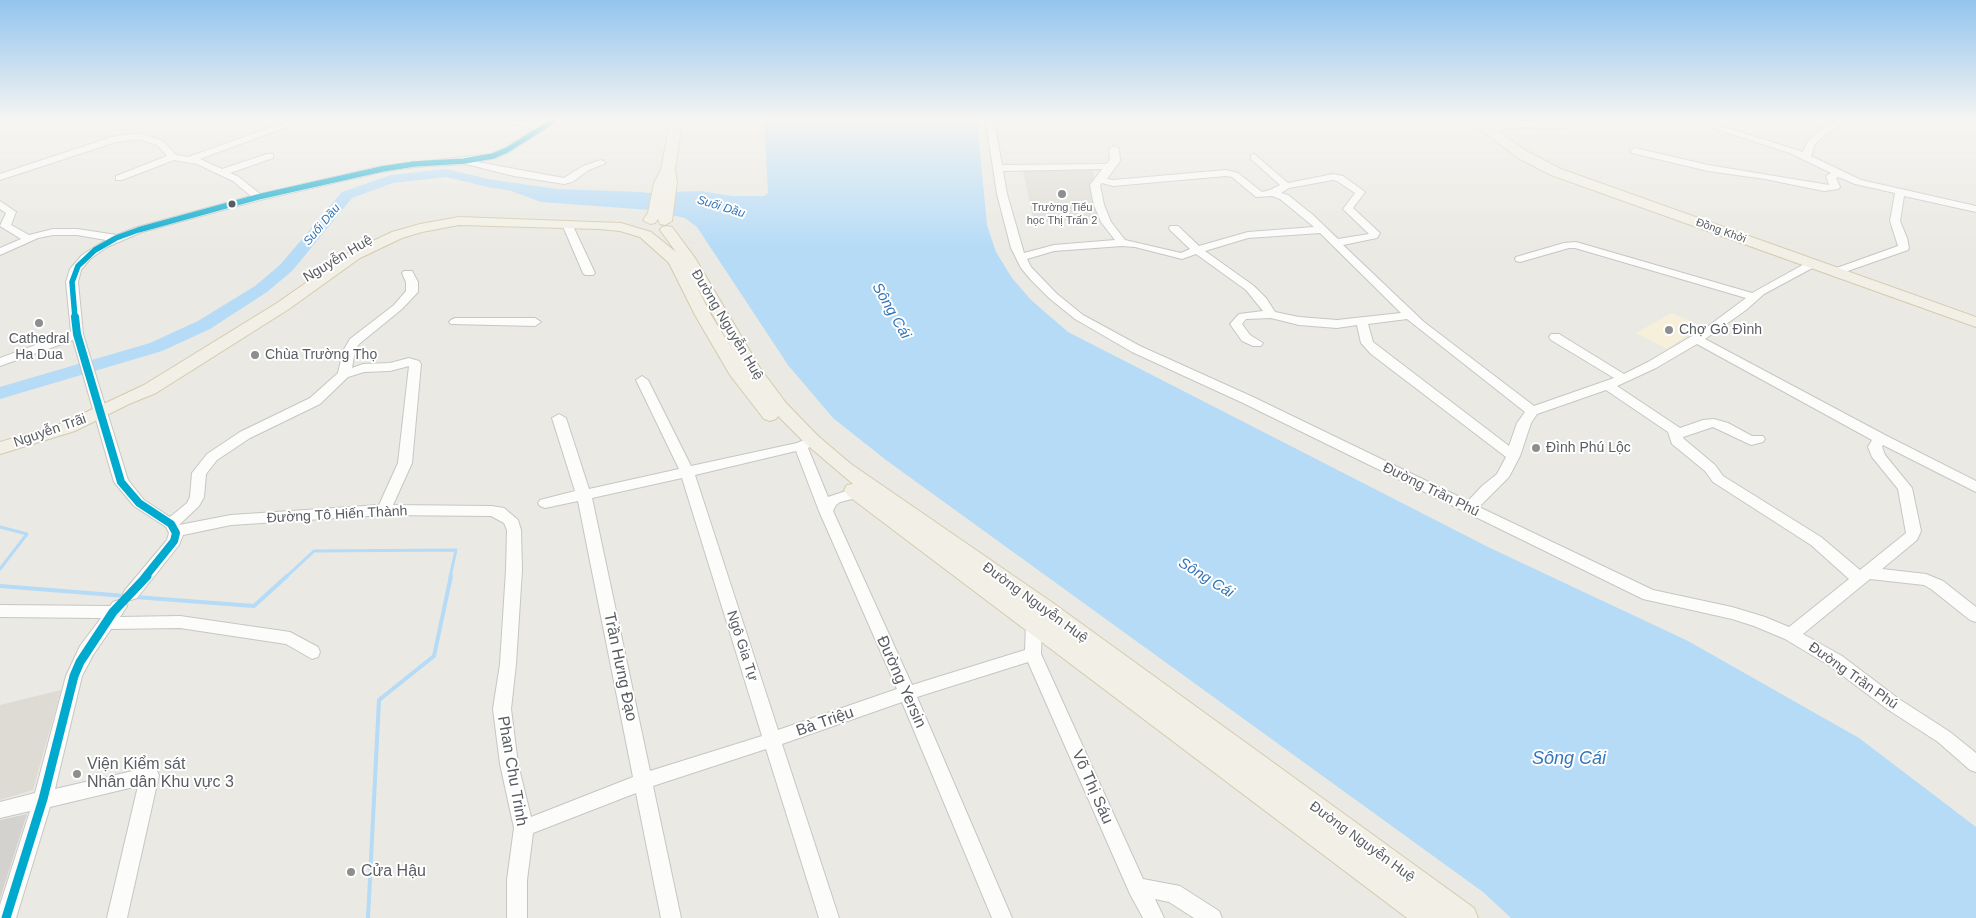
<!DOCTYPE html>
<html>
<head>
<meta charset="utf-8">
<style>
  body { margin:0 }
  canvas { display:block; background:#eae9e3 }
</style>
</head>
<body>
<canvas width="1976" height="918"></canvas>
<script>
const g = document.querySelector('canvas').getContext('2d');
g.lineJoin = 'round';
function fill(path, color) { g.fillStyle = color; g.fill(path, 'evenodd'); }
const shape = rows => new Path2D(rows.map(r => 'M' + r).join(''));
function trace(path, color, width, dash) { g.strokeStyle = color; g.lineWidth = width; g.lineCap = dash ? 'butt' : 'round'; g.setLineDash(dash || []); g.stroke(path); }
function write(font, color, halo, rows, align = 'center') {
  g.font = font + ' Arial,sans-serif'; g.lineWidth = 4; g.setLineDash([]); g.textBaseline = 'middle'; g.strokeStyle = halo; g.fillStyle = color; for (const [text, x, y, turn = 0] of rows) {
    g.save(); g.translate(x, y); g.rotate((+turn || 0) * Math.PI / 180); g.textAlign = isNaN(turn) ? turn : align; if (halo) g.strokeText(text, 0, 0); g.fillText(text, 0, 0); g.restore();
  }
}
const commercial = shape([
  [1672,313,1701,326,1667,349,1636,333]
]);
const education = shape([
  [1093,168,1099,218,1034,223,1023,171],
  [61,690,33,790,0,800,0,705]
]);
const water = shape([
  [764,121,977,121,987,225,996,252,1012,278,1031,300,1068,332,1488,547,1688,641,1859,738,1976,827,1976,918,1511,918,1483,892,886,460,833,418,788,365,697,227,685,218,650,210,541,202,492,184,553,194,603,198,618,194,701,191,732,196,764,196,768,193]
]);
const streamFar1 = shape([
  [0,527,27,534,0,569],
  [286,577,314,551,456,550,450,577]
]);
const stream = shape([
  [0,586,126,596],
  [135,597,254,606,287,576],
  [368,918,379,700,434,656,451,576]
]);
const river = shape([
  [446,169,493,180,558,189,642,192,647,193,649,196,647,199,642,200,558,197,492,188,446,177,393,183,352,198,292,271,267,292,210,329,162,351,0,399,0,387,150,343,198,321,255,286,280,265,342,192,391,175,446,169]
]);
const building = shape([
  [27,814,0,899,0,820]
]);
const minor = shape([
  [289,121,302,121,200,159,222,169,267,154,273,154,273,158,230,173,239,177,260,194,382,166,491,154,504,148,534,129,502,121,520,121,540,125,547,121,557,121,510,152,496,158,477,162,564,178,583,166,601,160,606,163,589,170,572,182,564,184,514,176,466,164,414,167,382,172,260,200,142,232,107,247,90,259,81,270,78,282,83,334,128,480,144,500,170,517,187,503,190,497,192,473,207,454,240,432,310,398,338,373,343,351,350,339,394,305,406,291,406,282,402,273,404,271,412,271,418,282,418,292,402,309,359,344,355,351,352,368,363,364,390,363,409,358,419,361,421,364,412,463,393,505,491,506,504,508,518,520,521,530,522,570,516,664,511,709,518,764,531,817,633,777,578,501,545,508,540,506,538,503,540,500,575,491,552,418,559,414,566,418,589,489,679,469,636,380,642,376,648,380,691,466,797,443,809,438,814,439,816,442,808,448,828,497,852,489,866,492,868,495,866,498,852,499,840,502,836,505,833,511,912,685,1025,650,1026,624,1028,620,1034,618,1040,620,1042,624,1041,654,1143,879,1180,886,1219,911,1222,918,1194,918,1169,902,1155,899,1164,918,1143,918,1130,894,1028,662,917,697,1012,918,992,918,902,702,782,744,839,918,819,918,766,749,653,786,681,918,661,918,636,793,533,833,527,880,527,918,507,918,507,880,514,828,500,764,493,709,500,664,506,570,507,530,504,523,491,516,384,515,231,525,183,535,179,545,137,598,131,600,125,598,123,594,125,590,167,540,169,533,166,527,134,506,114,482,73,340,0,366,0,358,71,332,66,282,70,269,82,255,106,240,77,235,53,235,38,238,0,255,0,248,21,239,0,226,6,213,0,209,0,201,16,212,11,225,29,235,53,229,77,229,117,235,134,228,251,196,233,181,197,164,174,160,122,180,116,180,116,176,167,156,157,145,139,139,116,142,0,180,0,174,112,137,140,133,163,141,176,155,188,157,289,121],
  [409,366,398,463,379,505,231,515,179,525,199,506,204,497,206,474,217,460,250,438,320,404,348,377,364,372,390,371,409,366],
  [796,451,819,511,897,689,778,730,695,475,796,451],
  [682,478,762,736,650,771,592,498,682,478],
  [986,121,994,121,1002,165,1106,164,1110,160,1109,149,1114,146,1119,149,1120,161,1107,179,1113,180,1226,170,1238,173,1262,192,1270,190,1280,185,1251,159,1251,155,1254,154,1288,183,1333,174,1343,176,1365,192,1353,208,1380,233,1377,238,1343,245,1424,322,1534,406,1614,378,1551,340,1549,337,1551,334,1559,334,1624,374,1648,362,1707,327,1746,298,1575,248,1569,248,1520,262,1516,261,1515,259,1516,257,1564,243,1576,242,1752,293,1808,262,1816,262,1817,264,1816,266,1764,294,1746,310,1705,339,1885,435,1976,481,1976,492,1883,445,1882,447,1885,455,1912,488,1921,531,1917,540,1882,569,1926,574,1943,581,1976,607,1976,622,1970,620,1931,589,1924,585,1870,579,1803,634,1842,656,1899,699,1950,732,1976,753,1976,772,1970,770,1938,742,1887,709,1830,666,1785,639,1754,626,1732,619,1643,599,1243,403,1132,352,1075,319,1049,298,1031,280,1021,268,1011,248,997,194,986,121],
  [1102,169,1090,185,1094,205,1101,222,1115,240,1054,245,1024,253,1007,194,1003,171,1102,169],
  [1226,176,1232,177,1256,197,1272,196,1280,199,1314,227,1248,232,1199,246,1178,226,1170,226,1169,228,1170,230,1190,249,1181,253,1125,240,1111,222,1104,205,1100,185,1102,183,1113,186,1226,176],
  [1333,180,1337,181,1355,193,1343,209,1369,234,1338,239,1313,215,1288,195,1281,193,1289,188,1333,180],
  [1320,233,1401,313,1337,320,1299,317,1275,312,1266,298,1254,286,1205,251,1248,238,1320,233],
  [1122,246,1135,247,1182,259,1196,254,1246,290,1263,311,1239,314,1230,324,1242,341,1253,346,1261,346,1263,343,1250,335,1242,324,1246,319,1271,318,1299,325,1337,328,1357,325,1361,343,1371,354,1506,457,1497,474,1482,486,1468,501,1253,397,1140,346,1083,315,1057,294,1031,267,1027,259,1054,251,1122,246],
  [1407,319,1525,412,1517,423,1509,446,1373,342,1368,324,1407,319],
  [1697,344,1872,440,1868,447,1872,457,1898,489,1906,533,1860,570,1821,537,1723,476,1715,465,1684,439,1683,437,1713,427,1751,445,1763,442,1765,439,1763,436,1752,436,1728,423,1714,419,1703,420,1680,428,1617,386,1656,368,1697,344],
  [1606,390,1668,432,1672,444,1705,471,1713,482,1811,545,1849,579,1789,627,1765,617,1732,607,1653,590,1479,507,1509,477,1520,456,1531,423,1537,414,1606,390],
  [1520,121,1562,122,1584,121,1562,128,1520,127,1486,132,1482,129,1486,126,1520,121],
  [1691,121,1705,121,1803,152,1808,141,1820,130,1835,121,1846,121,1826,134,1815,144,1811,156,1861,180,1976,206,1976,212,1904,196,1900,221,1907,238,1909,248,1908,250,1839,274,1831,274,1829,272,1831,270,1898,246,1890,221,1895,193,1855,184,1839,177,1836,178,1840,187,1838,189,1824,191,1765,179,1708,171,1632,153,1630,151,1635,148,1708,165,1829,185,1826,176,1831,173,1790,153,1691,121],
  [567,221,572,224,595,273,593,275,585,275,583,273,562,224,567,221],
  [455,318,535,318,541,322,535,326,451,324,449,322,451,320,455,318],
  [119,600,125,602,127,606,120,617,180,616,290,632,318,647,320,652,318,657,312,659,286,644,180,628,111,629,93,655,82,676,55,789,150,767,156,769,159,775,127,918,107,918,138,786,50,807,16,918,0,918,0,905,30,811,0,818,0,802,35,793,66,676,80,646,101,618,0,617,0,605,110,606,113,602,119,600]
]);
const major = shape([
  [670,121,682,121,675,170,677,182,672,221,665,225,660,224,658,219,655,223,650,224,643,220,648,213,654,183,661,170,670,121],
  [1469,121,1483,121,1528,152,1561,169,1976,317,1976,327,1551,175,1518,158,1469,121],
  [459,217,621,223,651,232,676,252,660,230,662,227,667,226,672,227,695,258,760,368,786,403,818,436,851,464,1053,603,1474,908,1478,918,1407,918,847,495,844,490,847,485,853,484,806,444,778,416,776,419,770,421,764,419,730,375,695,315,669,263,640,237,620,231,599,229,459,225,422,232,402,238,360,258,289,309,156,393,129,404,75,431,0,454,0,442,63,423,144,385,277,303,350,252,392,232,420,224,459,217],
  [695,283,732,349,711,315,695,283]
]);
const bus1Far2 = shape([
  [75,318,72,282,78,266,95,250,116,238,138,230,258,197,382,169,414,164,464,161,493,156,507,150,553,121]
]);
const bus1Far1 = shape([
  [75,317,77,334,121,482,139,503,171,524,176,533,174,541,145,577]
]);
const bus1 = shape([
  [6,918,43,799,74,676,80,662,113,612,147,576]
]);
const markers = [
  [1062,194,5,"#8c8e8f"],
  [232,204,4.5,"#595d62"],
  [39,323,5,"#8c8e8f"],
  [1669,330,5,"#8c8e8f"],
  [255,355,5,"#8c8e8f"],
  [1536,448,5,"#8c8e8f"],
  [77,774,5,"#8c8e8f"],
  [351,872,5,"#8c8e8f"]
];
const farPoinames = [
  ["Trường Tiểu",1062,208],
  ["học Thị Trấn 2",1062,221]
];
const farStreetnames = [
  ["Đồng Khởi",1721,231,20]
];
const farWaternames = [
  ["Suối Dầu",721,207,17],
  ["Suối Dầu",322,225,-50]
];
const streetNames = [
  ["Nguyễn Huệ",338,259,-31],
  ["Đường Nguyễn Huệ",727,325,59],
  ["Nguyễn Trãi",50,431,-19],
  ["Đường Trần Phú",1431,490,26],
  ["Đường Tô Hiến Thành",337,515,-3],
  ["Đường Nguyễn Huệ",1035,603,36],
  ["Ngô Gia Tự",742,646,72],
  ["Đường Trần Phú",1853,676,35],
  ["Đường Nguyễn Huệ",1362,842,36]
];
const poiNames = [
  ["Chợ Gò Đình",1679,330],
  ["Cathedral",39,339,"center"],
  ["Ha Dua",39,355,"center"],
  ["Chùa Trường Thọ",265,355],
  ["Đình Phú Lộc",1546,448]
];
const waterNames = [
  ["Sông Cái",891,311,60],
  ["Sông Cái",1206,578,32]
];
const nearStreetnames = [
  ["Trần Hưng Đạo",620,667,78],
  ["Đường Yersin",901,682,66],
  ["Bà Triệu",825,722,-19],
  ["Phan Chu Trinh",512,771,80],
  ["Võ Thị Sáu",1092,787,66]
];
const nearPoinames = [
  ["Viện Kiểm sát",87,765],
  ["Nhân dân Khu vực 3",87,783],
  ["Cửa Hậu",361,872]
];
const nearWaternames = [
  ["Sông Cái",1569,759]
];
fill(commercial, '#f6efda');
fill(education, '#dddbd3');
fill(water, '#b5dbf7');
trace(streamFar1, '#b5dbf7', 3);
trace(stream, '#b5dbf7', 4);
fill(river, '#b5dbf7');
fill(building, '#d3d2ce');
trace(minor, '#c6c6c4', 2);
trace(major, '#d4caaf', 2);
fill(minor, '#fcfcfb');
fill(major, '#f2f0e6');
trace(bus1Far2, '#00a9ce', 5.5);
trace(bus1Far1, '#00a9ce', 8);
trace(bus1, '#00a9ce', 9);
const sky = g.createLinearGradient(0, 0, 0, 250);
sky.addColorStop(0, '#93c4ee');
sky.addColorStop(0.48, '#f6f5f2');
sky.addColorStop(1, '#f6f5f200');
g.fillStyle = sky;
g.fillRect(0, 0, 1976, 250);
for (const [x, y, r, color] of markers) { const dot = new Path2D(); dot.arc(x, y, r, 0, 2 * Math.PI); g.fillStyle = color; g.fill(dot); trace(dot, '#fff', 2); }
write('11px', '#595d62', '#fff', farPoinames);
write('11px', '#595d62', '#fff', farStreetnames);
write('italic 12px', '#3476b8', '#fff', farWaternames);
write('14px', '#595d62', '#fff', streetNames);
write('14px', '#595d62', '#fff', poiNames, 'left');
write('italic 15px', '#3476b8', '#fff', waterNames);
write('16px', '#595d62', '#fff', nearStreetnames);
write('16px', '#595d62', '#fff', nearPoinames, 'left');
write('italic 18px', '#3476b8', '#fff', nearWaternames);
</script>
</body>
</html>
